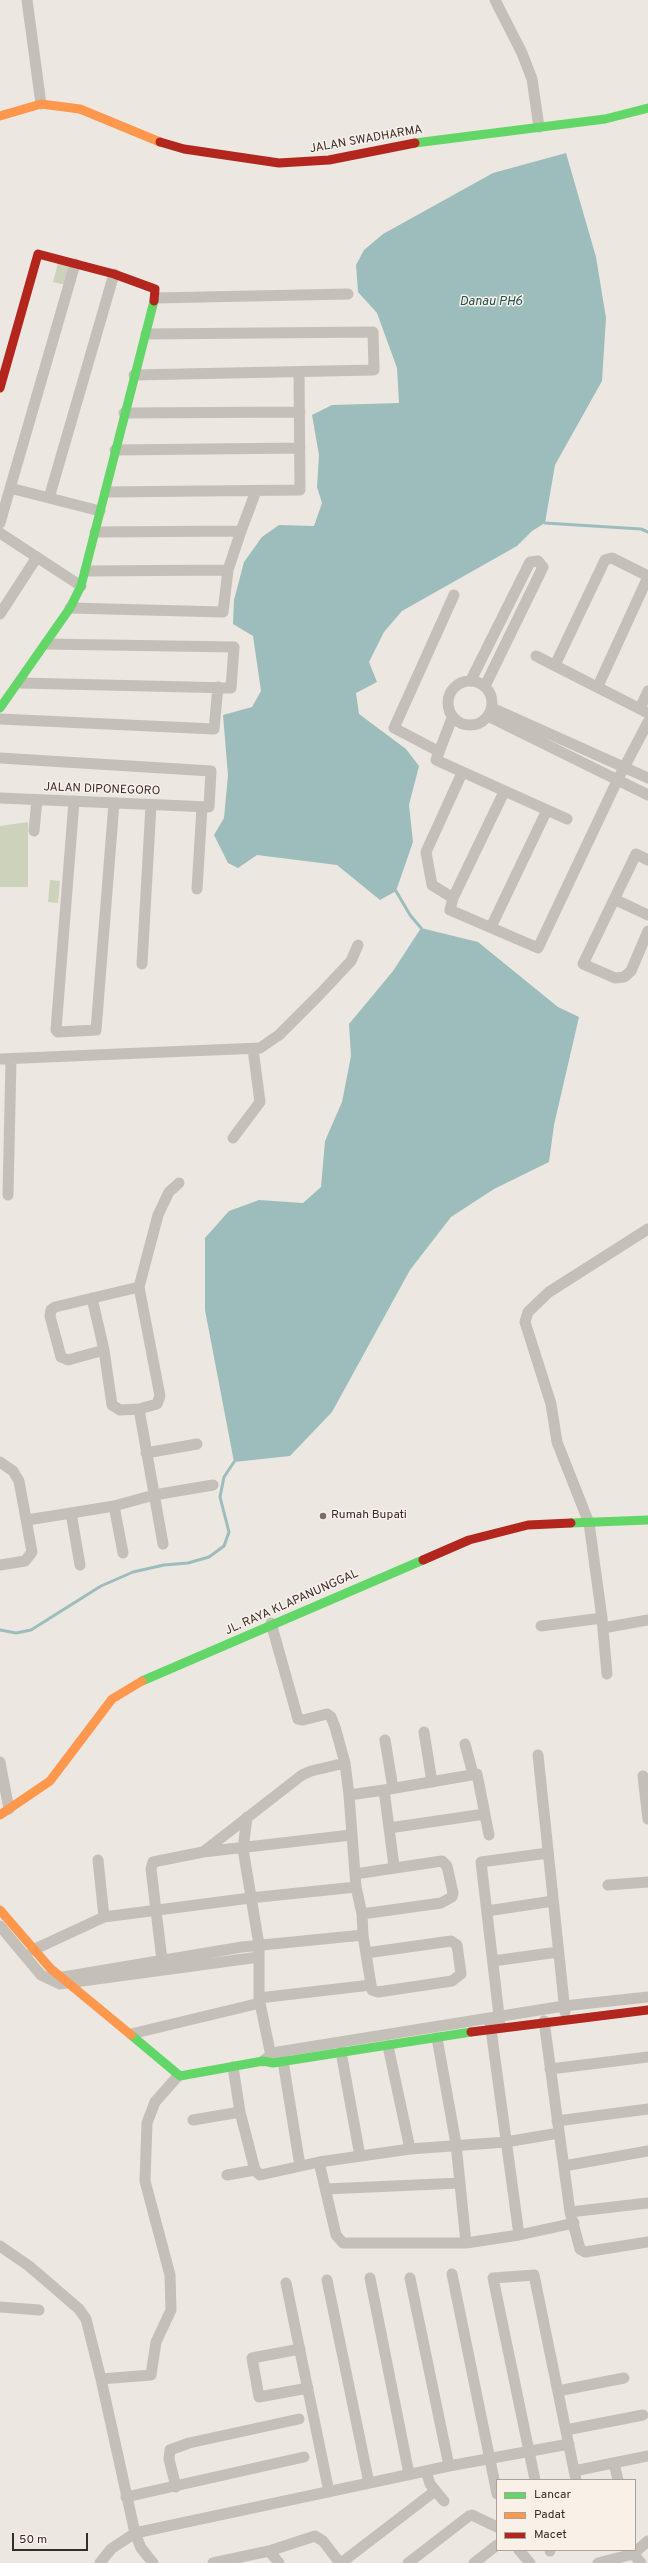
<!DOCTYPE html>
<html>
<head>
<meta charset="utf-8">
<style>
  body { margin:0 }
  #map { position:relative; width:648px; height:2563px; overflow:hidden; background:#ece7e1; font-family:Overpass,sans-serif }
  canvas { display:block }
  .legend { position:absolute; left:496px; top:2479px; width:140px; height:72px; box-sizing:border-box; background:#f9f1e8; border:1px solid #aba39b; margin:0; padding:5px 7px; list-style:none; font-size:12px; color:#362d28 }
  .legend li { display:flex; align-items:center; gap:8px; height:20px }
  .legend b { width:20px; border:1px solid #aba39b }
  .scale { position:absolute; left:12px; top:2533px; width:76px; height:18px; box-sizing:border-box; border:2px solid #362d28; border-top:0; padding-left:5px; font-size:12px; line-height:14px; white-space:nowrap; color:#362d28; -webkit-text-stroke:3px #f9f1e8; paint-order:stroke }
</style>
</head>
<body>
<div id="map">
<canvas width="648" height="2563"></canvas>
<ul class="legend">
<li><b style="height:5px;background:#63d668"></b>Lancar</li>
<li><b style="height:5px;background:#ff974d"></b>Padat</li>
<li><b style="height:5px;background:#b3261e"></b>Macet</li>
</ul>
<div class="scale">50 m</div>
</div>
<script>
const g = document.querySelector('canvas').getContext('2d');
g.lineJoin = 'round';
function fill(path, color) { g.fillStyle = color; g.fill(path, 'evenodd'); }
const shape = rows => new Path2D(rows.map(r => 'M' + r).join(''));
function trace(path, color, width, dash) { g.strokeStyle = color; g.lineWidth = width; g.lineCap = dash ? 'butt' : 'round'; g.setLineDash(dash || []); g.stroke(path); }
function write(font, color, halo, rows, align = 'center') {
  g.font = font + ' Overpass,sans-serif'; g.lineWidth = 3; g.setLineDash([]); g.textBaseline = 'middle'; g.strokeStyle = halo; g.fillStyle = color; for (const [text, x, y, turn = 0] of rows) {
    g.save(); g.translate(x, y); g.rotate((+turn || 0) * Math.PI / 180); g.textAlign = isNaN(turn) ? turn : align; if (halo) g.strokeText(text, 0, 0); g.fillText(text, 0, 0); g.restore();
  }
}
const green = shape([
  [58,263,71,266,66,285,53,282],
  [28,822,28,887,0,887,0,826],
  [50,880,60,881,58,903,48,902]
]);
const water = shape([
  [566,153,596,257,606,318,602,381,555,465,545,523,532,531,517,546,402,611,384,632,369,662,377,682,356,693,359,714,406,749,419,766,409,805,413,842,396,891,380,900,337,865,257,855,238,868,228,863,214,835,224,818,228,775,223,715,252,707,261,691,253,636,233,624,234,600,244,562,262,537,279,525,314,526,322,503,317,487,319,455,312,415,332,405,399,403,397,368,377,313,358,292,356,265,364,250,383,234,493,173],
  [421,928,478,942,558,1007,579,1017,554,1125,549,1162,494,1189,451,1217,410,1270,332,1412,290,1456,234,1462,205,1310,205,1238,229,1211,259,1200,303,1203,321,1187,325,1141,342,1102,351,1056,349,1024,393,971]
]);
const stream = shape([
  [545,523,641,529,648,532],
  [396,891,410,915,421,928],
  [0,1630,16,1633,31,1630,101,1586,133,1572,164,1565,188,1563,209,1557,224,1546,229,1532,220,1497,224,1477,234,1462]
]);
const street = shape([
  [27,0,41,104],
  [495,0,522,53,532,79,539,127],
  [155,298,348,294],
  [134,375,374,370,373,332,146,334],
  [124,413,300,412],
  [115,450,300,448],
  [10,488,100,511],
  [106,492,300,490,299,372],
  [49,498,114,274],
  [0,523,75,264],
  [95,532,241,531,256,491],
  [0,533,81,586],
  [228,570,241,531],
  [70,608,223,612,228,570,86,571],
  [0,614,37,557],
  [536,656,648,713],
  [555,665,605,560,612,558,648,576],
  [471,680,530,562,538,561,543,567,485,686],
  '448 703a22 22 0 1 1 44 0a22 22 0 1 1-44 0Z',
  [20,683,231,688,234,647,46,644],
  [598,686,648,577],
  [492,708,648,778],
  [640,708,648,691],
  [488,716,648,795],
  [452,718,436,760,567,819],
  [0,719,214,729,218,687],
  [438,751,394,728,454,595],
  [0,758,211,771,209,807,0,798],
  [504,792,453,898,450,910,538,948,617,781,648,722],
  [74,801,56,1030,58,1032,96,1030,114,803],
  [34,831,37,800],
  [648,860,636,854,583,964,615,978,624,977,631,971,648,931],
  [197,889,202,807],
  [453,898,432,885,426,852,462,773],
  [616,900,648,915],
  [491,927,547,810],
  [142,964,151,805],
  [0,1059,260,1048,279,1035,320,994,351,961,358,945],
  [233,1138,260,1102,253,1049],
  [8,1195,11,1059],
  [139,1287,55,1307,51,1310,50,1316,61,1357,68,1360,104,1350,112,1405,120,1410,139,1409,163,1544],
  [92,1298,104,1350],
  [139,1409,157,1404,160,1396,139,1287,158,1215,169,1192,179,1183],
  [146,1453,197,1444],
  [0,1462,13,1471,19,1481,32,1552,25,1561,0,1565],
  [114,1506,123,1553],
  [27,1520,71,1513],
  [80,1565,71,1513,114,1506,154,1495,213,1485],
  [602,1618,607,1674],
  [271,1623,298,1719,303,1720,327,1714,331,1717,335,1727,345,1763,349,1795,356,1887,362,1914,363,1935,371,1985,372,1990,378,1992,452,1981,461,1974,457,1945,451,1941,366,1953],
  [541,1626,602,1618,589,1523,557,1442,551,1404,525,1322,528,1312,549,1292,648,1229],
  [603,1628,648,1620],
  [424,1732,432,1782],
  [385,1740,393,1788],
  [465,1744,473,1774],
  [538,1755,565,2012],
  [0,1762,9,1809],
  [643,1776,648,1819],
  [384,1790,477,1774,489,1835],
  [349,1795,384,1790,394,1866],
  [247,1817,243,1849,259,1945,259,1998,272,2061],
  [389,1828,485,1814],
  [203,1852,302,1775,311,1771,345,1763],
  [98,1860,104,1917],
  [355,1874,442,1861,447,1866,453,1893,452,1897,441,1903,362,1914],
  [608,1885,648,1882],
  [487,1911,553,1901],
  [0,1926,41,1975,60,1984,259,1957],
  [33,1950,104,1917,250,1898,356,1887],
  [162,1960,151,1869,153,1862,203,1852,351,1835],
  [493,1961,558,1952],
  [63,1977,242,1947,363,1935],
  [259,1998,371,1985],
  [544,2021,570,2212,580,2249,585,2252,648,2242],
  [490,2022,519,2235],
  [500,2024,481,1862,548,1853],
  [131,2034,260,2003],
  [437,2038,456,2144,466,2243],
  [388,2046,410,2149],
  [341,2052,360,2156],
  [263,2061,272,2054,278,2052,564,2006,648,1997],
  [283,2061,300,2166],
  [233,2067,240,2112,255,2170,260,2175,319,2162,410,2149,506,2142,559,2133],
  [550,2069,648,2057],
  [193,2120,240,2112],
  [557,2121,648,2109],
  [319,2162,336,2235,343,2243,466,2243,519,2235,574,2223],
  [564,2166,648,2151],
  [227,2175,255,2170],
  [326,2189,460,2183],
  [570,2212,648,2203],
  [0,2246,29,2266,79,2309,86,2319,101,2379,135,2533,141,2548,153,2563],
  [452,2274,497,2494],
  [370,2278,409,2474],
  [410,2278,449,2466],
  [327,2280,369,2483],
  [286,2283,329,2492],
  [0,2307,39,2310],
  [300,2349,252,2358,259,2397,308,2388],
  [101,2379,151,2375,156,2342,171,2310,170,2275,145,2181,147,2123,155,2102,178,2076],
  [558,2391,624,2378],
  [566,2430,643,2415],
  [614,2463,618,2480],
  [426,2471,430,2484,444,2501],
  [574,2471,648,2456],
  [535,2480,493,2278,534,2275,576,2480],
  [176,2487,169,2459,170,2450,189,2443,299,2419],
  [126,2497,304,2457],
  [519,2550,530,2563],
  [550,2550,550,2551],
  [269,2551,279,2563],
  [633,2554,641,2563],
  [100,2563,111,2549,135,2533,449,2466,569,2444],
  [213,2563,269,2551,315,2536,323,2541,340,2563],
  [341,2563,435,2491],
  [408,2563,469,2516,472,2515,497,2527],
  [474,2563,497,2545],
  [598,2563,633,2554,648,2541]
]);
const fast = shape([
  [415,143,605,119,648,108],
  [0,708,70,608,81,586,154,301],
  [571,1523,648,1520],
  [142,1681,423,1560],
  [131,2035,180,2076,263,2061,273,2063,471,2032]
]);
const slow = shape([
  [0,116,41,104,80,109,160,142],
  [0,1815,50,1781,112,1699,142,1681],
  [0,1910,50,1968,131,2035]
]);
const jam = shape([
  [160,142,184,149,279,163,329,160,415,143],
  [0,388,38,254,114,274,155,289,154,301],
  [423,1560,469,1540,528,1525,571,1523],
  [471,2032,648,2010]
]);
const markers = [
  [323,1516,4,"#766e69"]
];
const streetNames = [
  ["JALAN SWADHARMA",366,140,-10],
  ["JALAN DIPONEGORO",102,790,2],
  ["JL. RAYA KLAPANUNGGAL",292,1603,-24]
];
const poiNames = [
  ["Rumah Bupati",331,1516]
];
const waterNames = [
  ["Danau PH6",491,302]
];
fill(green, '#cdd2bb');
fill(water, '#9dbdbd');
trace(stream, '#9dbdbd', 3);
trace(street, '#c5bfba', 11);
trace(fast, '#63d668', 9);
trace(slow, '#ff974d', 9);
trace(jam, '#b3261e', 9);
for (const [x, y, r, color] of markers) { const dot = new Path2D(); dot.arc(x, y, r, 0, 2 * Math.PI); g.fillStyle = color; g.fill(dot); trace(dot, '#f9f1e8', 1.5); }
write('12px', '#362d28', '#f9f1e8', streetNames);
write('12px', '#362d28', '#f9f1e8', poiNames, 'left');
write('italic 13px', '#1e5257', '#f9f1e8', waterNames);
</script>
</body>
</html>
